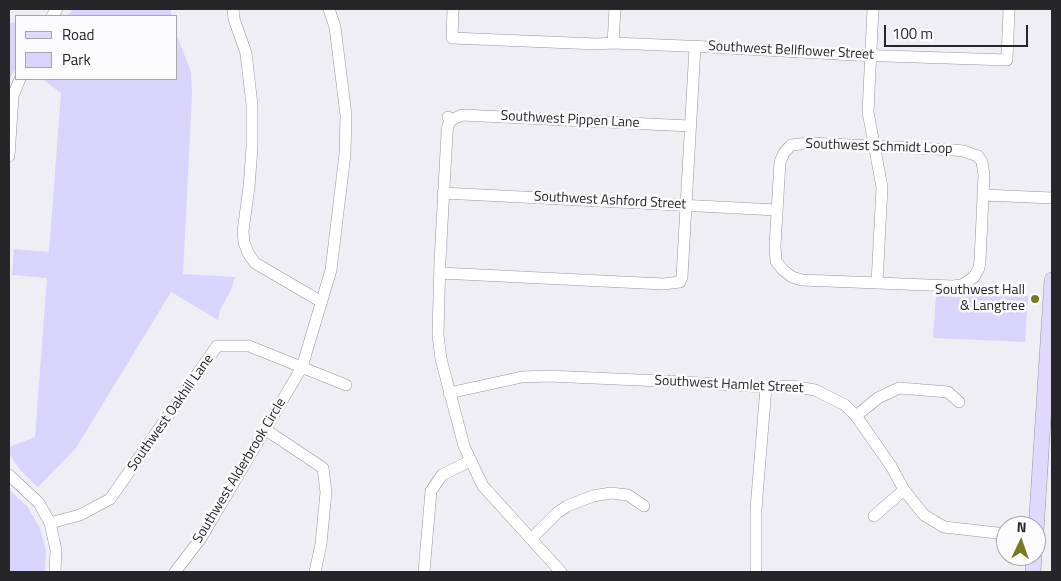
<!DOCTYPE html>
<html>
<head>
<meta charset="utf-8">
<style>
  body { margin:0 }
  #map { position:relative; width:1061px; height:581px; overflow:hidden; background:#eeeef4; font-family:"Titillium Web",sans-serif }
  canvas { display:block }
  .frame { position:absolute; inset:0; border:10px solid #262628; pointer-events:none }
  .legend { position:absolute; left:15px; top:15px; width:162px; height:65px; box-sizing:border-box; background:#fcfbfe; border:1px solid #a6a6a8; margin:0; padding:6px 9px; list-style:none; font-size:15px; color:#262628 }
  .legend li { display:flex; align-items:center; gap:10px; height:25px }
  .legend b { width:25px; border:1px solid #a6a6a8 }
  .north { position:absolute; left:996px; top:516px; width:50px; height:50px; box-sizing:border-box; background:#fcfbfe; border:1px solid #a6a6a8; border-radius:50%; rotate:3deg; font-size:14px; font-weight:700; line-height:20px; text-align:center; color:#262628 }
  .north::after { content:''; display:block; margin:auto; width:18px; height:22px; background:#777921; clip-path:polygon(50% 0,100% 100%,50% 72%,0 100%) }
  .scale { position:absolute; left:884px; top:25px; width:144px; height:22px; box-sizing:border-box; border:2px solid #262628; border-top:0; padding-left:6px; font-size:15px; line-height:18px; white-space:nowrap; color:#262628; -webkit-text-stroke:4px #fcfbfe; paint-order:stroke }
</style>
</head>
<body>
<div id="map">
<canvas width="1061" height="581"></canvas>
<div class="frame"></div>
<ul class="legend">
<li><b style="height:6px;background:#e0d9fb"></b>Road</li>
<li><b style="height:14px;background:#d9d4fc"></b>Park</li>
</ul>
<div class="north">N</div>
<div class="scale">100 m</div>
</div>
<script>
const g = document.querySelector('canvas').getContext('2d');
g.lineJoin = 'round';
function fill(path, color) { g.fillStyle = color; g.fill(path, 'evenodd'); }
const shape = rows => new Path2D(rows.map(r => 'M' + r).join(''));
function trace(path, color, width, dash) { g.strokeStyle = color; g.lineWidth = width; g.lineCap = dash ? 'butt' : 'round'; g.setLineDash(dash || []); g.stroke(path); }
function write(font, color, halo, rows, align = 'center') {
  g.font = font + ' "Titillium Web",sans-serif'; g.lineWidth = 5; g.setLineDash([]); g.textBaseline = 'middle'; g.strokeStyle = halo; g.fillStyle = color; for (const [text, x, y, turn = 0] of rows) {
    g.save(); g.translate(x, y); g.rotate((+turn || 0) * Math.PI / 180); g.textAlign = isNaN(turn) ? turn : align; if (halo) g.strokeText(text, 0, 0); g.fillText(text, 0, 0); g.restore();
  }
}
const green = shape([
  [73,9,171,9,171,16,67,16],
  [16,22,16,68,9,79,9,23],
  [176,33,191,72,192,94,183,274,235,277,231,290,220,310,218,320,171,292,76,448,38,487,21,471,13,460,9,452,9,447,35,437,47,278,12,275,14,249,49,252,61,93,42,79,176,79],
  [975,294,1028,296,1025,342,933,338,936,296,963,297],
  [9,490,27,506,40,528,46,551,45,572,9,572]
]);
const street = shape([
  [233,9,234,19,246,53,252,105,252,148,249,187,243,231,244,242,248,253,255,263,320,301],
  [453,9,452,38,597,44,613,43,710,47,855,55,1007,60,1009,9],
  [873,9,868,112,882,187,877,283],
  [52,16,57,9],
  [613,43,615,9],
  [448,117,451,120,448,126,447,133,440,261,438,335,441,359,464,446,478,476,483,486,561,572],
  [451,120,462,115,690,126],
  [810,143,954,150,963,151,978,156,982,162,984,175,980,261,979,268,974,277,962,285,953,286,802,280,792,277,783,270,776,261,775,246,780,162,784,153,791,145,810,143],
  [9,156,13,96,20,79],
  [443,193,777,210],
  [983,195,1052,198],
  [440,273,663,284,680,282,682,277,695,47],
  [449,393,522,377,548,376,684,382,766,387,792,386,815,390,845,405,856,416,891,466,904,490,924,515,944,527,1006,534],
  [856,416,878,398,899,388,948,392,959,402],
  [266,430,323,468,326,492,321,544,315,572],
  [9,475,39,503,50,523,56,550,55,572],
  [874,516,904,490],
  [50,523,80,515,110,499,217,346,249,346,346,385],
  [532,538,557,513,567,506,593,496,611,493,628,495,644,506],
  [175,572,201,538,302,367,331,270,345,154,346,115,335,27,329,9],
  [424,572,431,491,442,475,470,461],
  [756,572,756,509,766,387]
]);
const secondary = shape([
  [1036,531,1052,280],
  [1033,572,1034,556]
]);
const markers = [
  [1035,299,5,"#777921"]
];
const streetNames = [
  ["Southwest Bellflower Street",791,51,3],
  ["Southwest Pippen Lane",570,120,3],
  ["Southwest Schmidt Loop",879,147,2],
  ["Southwest Ashford Street",610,201,3],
  ["Southwest Hamlet Street",729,385,3],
  ["Southwest Oakhill Lane",171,413,-55],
  ["Southwest Alderbrook Circle",240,471,-59]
];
const poiNames = [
  ["Southwest Hall",1025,291],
  ["& Langtree",1025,307]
];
fill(green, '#d9d4fc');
trace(street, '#96969b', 12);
trace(secondary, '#96969b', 16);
trace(street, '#fff', 11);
trace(secondary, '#e0d9fb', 15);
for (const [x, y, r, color] of markers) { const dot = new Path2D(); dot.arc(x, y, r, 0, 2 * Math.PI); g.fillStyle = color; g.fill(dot); trace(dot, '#fcfbfe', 2); }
write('14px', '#262628', '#fcfbfe', streetNames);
write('14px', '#262628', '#fcfbfe', poiNames, 'right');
</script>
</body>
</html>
